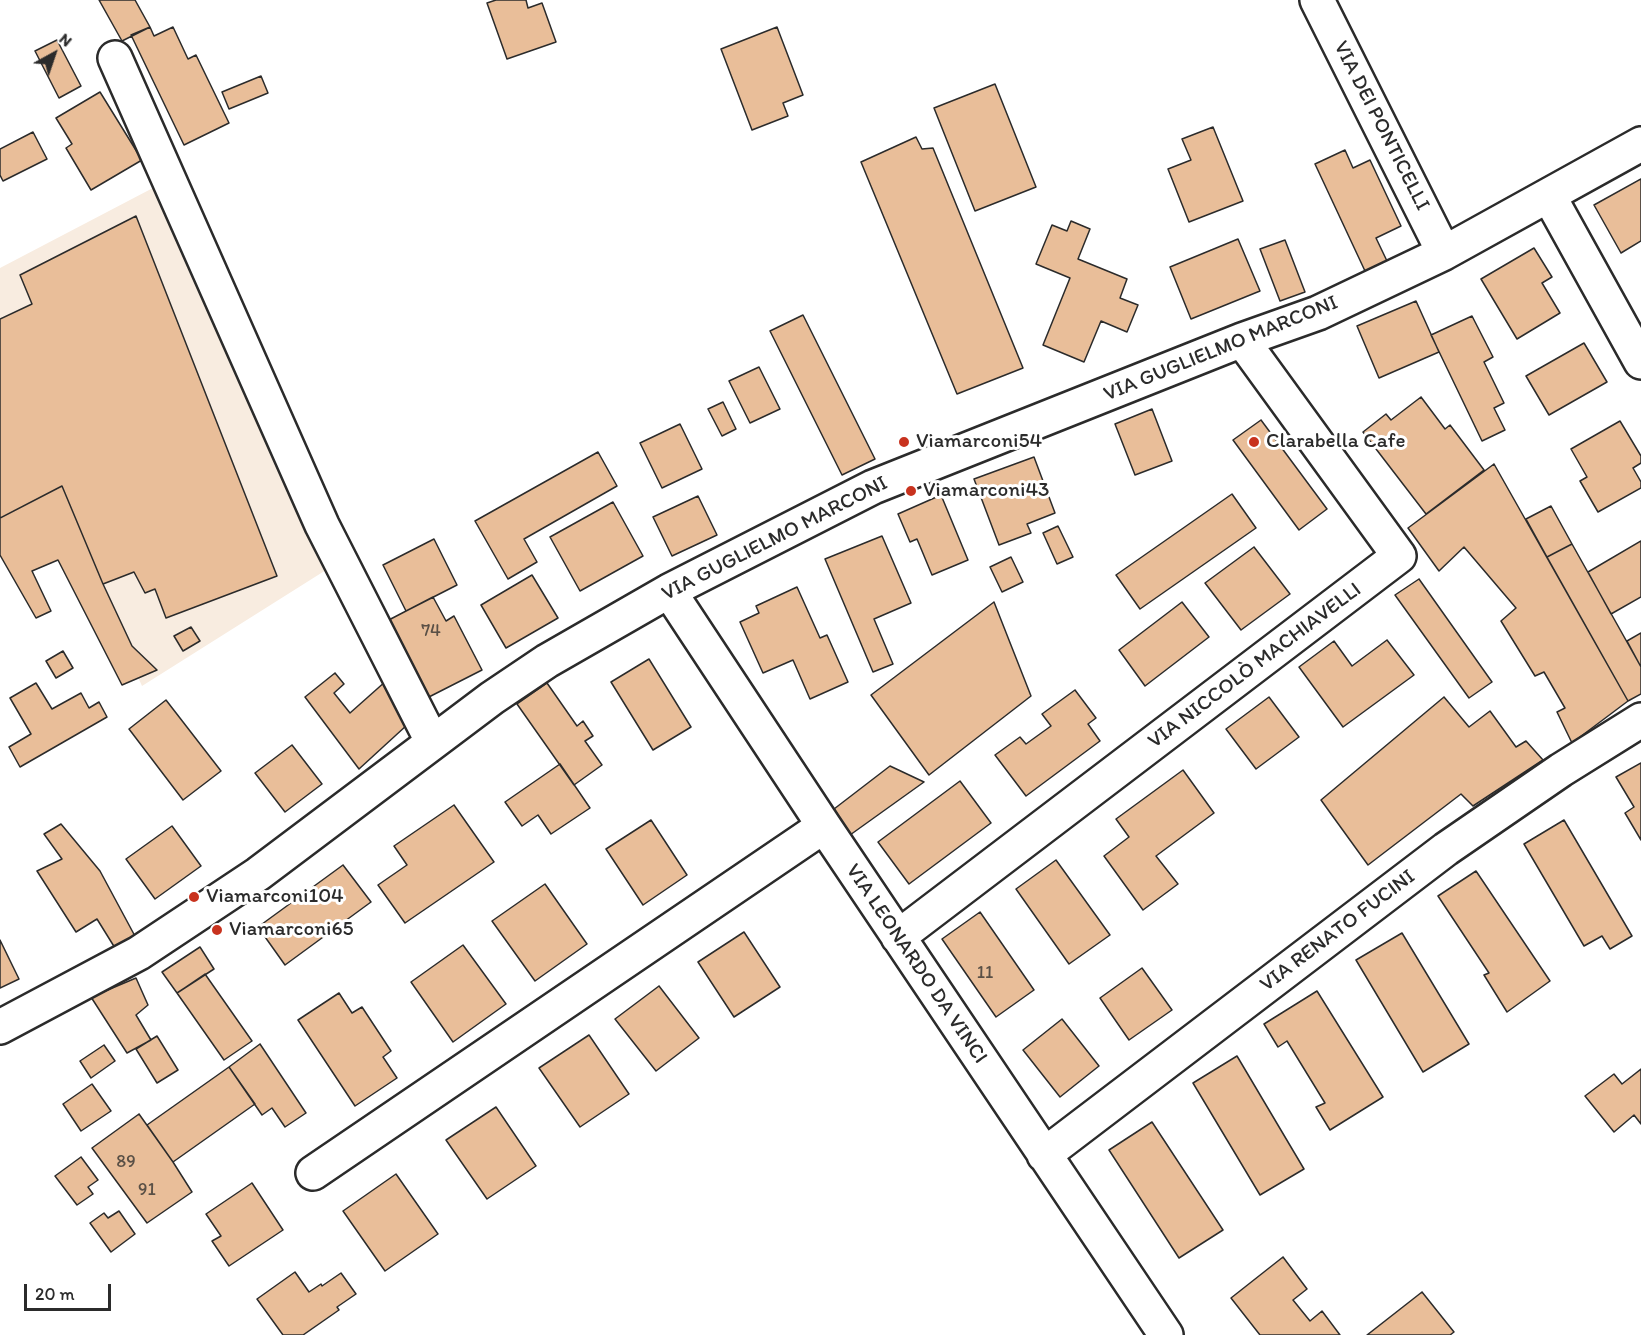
<!DOCTYPE html>
<html>
<head>
<meta charset="utf-8">
<style>
  body { margin:0 }
  #map { position:relative; width:1641px; height:1335px; overflow:hidden; background:#fff; font-family:Itim,sans-serif }
  canvas { display:block }
  .north { position:absolute; left:24px; top:24px; width:60px; height:60px; -webkit-text-stroke:4px #fff; paint-order:stroke; rotate:40deg; font-size:16px; font-weight:700; line-height:24px; text-align:center; color:#2b2b2b }
  .north::after { content:''; display:block; margin:auto; width:21px; height:27px; background:#2b2b2b; clip-path:polygon(50% 0,100% 100%,50% 72%,0 100%) }
  .scale { position:absolute; left:24px; top:1284px; width:87px; height:27px; box-sizing:border-box; border:3px solid #2b2b2b; border-top:0; padding-left:8px; font-size:18px; line-height:21px; white-space:nowrap; color:#2b2b2b; -webkit-text-stroke:4px #fff; paint-order:stroke }
</style>
</head>
<body>
<div id="map">
<canvas width="1641" height="1335"></canvas>
<div class="north">N</div>
<div class="scale">20 m</div>
</div>
<script>
const g = document.querySelector('canvas').getContext('2d');
g.lineJoin = 'round';
function fill(path, color) { g.fillStyle = color; g.fill(path, 'evenodd'); }
const shape = rows => new Path2D(rows.map(r => 'M' + r).join(''));
function trace(path, color, width, dash) { g.strokeStyle = color; g.lineWidth = width; g.lineCap = dash ? 'butt' : 'round'; g.setLineDash(dash || []); g.stroke(path); }
function write(font, color, halo, rows, align = 'center') {
  g.font = font + ' Itim,sans-serif'; g.lineWidth = 6; g.setLineDash([]); g.textBaseline = 'middle'; g.strokeStyle = halo; g.fillStyle = color; for (const [text, x, y, turn = 0] of rows) {
    g.save(); g.translate(x, y); g.rotate((+turn || 0) * Math.PI / 180); g.textAlign = isNaN(turn) ? turn : align; if (halo) g.strokeText(text, 0, 0); g.fillText(text, 0, 0); g.restore();
  }
}
const built = shape([
  [172,178,353,553,142,686,57,497,0,528,0,268]
]);
const building = shape([
  [99,0,135,0,150,27,122,41,99,0],
  [496,0,526,0,528,8,542,3,556,42,507,59,487,3,496,0],
  [150,27,154,36,173,27,188,59,196,55,229,123,184,145,131,35,150,27],
  [777,27,803,95,783,103,788,116,752,130,721,49,777,27],
  [57,40,81,86,59,98,35,51,57,40],
  [261,76,268,93,229,109,222,92,261,76],
  [995,84,1036,187,975,211,934,108,995,84],
  [100,92,142,160,91,190,66,148,72,144,56,118,100,92],
  [1213,127,1243,201,1189,222,1168,169,1191,160,1182,139,1213,127],
  [33,132,47,159,3,181,0,175,0,149,33,132],
  [916,137,922,149,933,148,1023,368,957,394,861,162,916,137],
  [1345,150,1353,168,1370,160,1401,226,1376,238,1387,261,1365,271,1315,164,1345,150],
  [1641,179,1641,241,1621,253,1594,205,1641,179],
  [136,216,277,576,166,618,155,589,145,593,134,572,103,584,62,486,0,518,0,319,32,304,20,275,136,216],
  [1071,221,1090,229,1078,259,1127,279,1120,298,1138,305,1127,332,1101,321,1084,362,1043,345,1070,278,1036,264,1052,225,1067,231,1071,221],
  [1238,239,1260,291,1191,319,1170,267,1238,239],
  [1285,240,1305,292,1280,301,1260,249,1285,240],
  [1534,248,1552,277,1542,283,1560,313,1517,339,1481,279,1534,248],
  [1416,301,1439,352,1379,378,1357,326,1416,301],
  [803,315,875,459,842,475,770,331,803,315],
  [1472,316,1493,357,1484,362,1504,403,1494,408,1505,430,1482,441,1431,335,1472,316],
  [1584,343,1607,382,1549,415,1526,376,1584,343],
  [759,367,780,409,750,423,729,381,759,367],
  [1421,397,1445,429,1450,425,1484,470,1426,514,1363,432,1386,414,1391,420,1421,397],
  [723,402,736,429,722,436,708,409,723,402],
  [1152,409,1172,461,1135,475,1115,424,1152,409],
  [1261,420,1327,509,1299,530,1233,440,1261,420],
  [1620,421,1641,456,1641,463,1633,468,1641,482,1641,488,1598,512,1580,481,1587,477,1571,449,1620,421],
  [680,424,702,469,662,488,640,443,680,424],
  [598,452,617,486,524,539,537,562,508,579,475,521,598,452],
  [1034,457,1055,513,1027,524,1031,533,999,545,974,479,1034,457],
  [1494,464,1628,701,1572,743,1557,712,1565,708,1544,672,1535,676,1501,621,1516,608,1464,547,1439,571,1408,528,1494,464],
  [62,486,103,584,132,646,157,670,122,685,58,560,32,571,51,611,36,618,0,555,0,518,62,486],
  [1232,494,1256,528,1140,609,1116,575,1232,494],
  [941,495,968,560,932,575,917,539,910,542,898,514,941,495],
  [698,496,717,535,672,556,653,517,698,496],
  [613,502,643,556,580,591,550,537,613,502],
  [1551,506,1572,544,1547,557,1526,519,1551,506],
  [1058,526,1073,557,1057,564,1043,533,1058,526],
  [882,536,911,603,874,619,893,664,873,672,825,559,882,536],
  [434,539,457,585,406,611,383,565,434,539],
  [1641,541,1641,597,1611,614,1588,572,1641,541],
  [1572,544,1641,667,1641,694,1628,701,1547,557,1572,544],
  [1254,547,1290,594,1241,630,1205,583,1254,547],
  [1011,557,1023,582,1002,592,990,567,1011,557],
  [532,575,558,618,506,648,481,605,532,575],
  [1419,579,1492,682,1469,698,1395,595,1419,579],
  [797,587,820,638,827,635,848,682,810,699,793,660,763,673,740,622,759,613,756,606,797,587],
  [433,597,446,621,454,616,482,670,423,700,383,623,433,597],
  [994,602,1031,696,929,775,871,695,994,602],
  [1182,602,1209,637,1145,686,1119,650,1182,602],
  [191,627,200,641,183,651,174,636,191,627],
  [1641,633,1641,667,1627,641,1641,633],
  [1387,640,1414,675,1343,727,1299,667,1334,641,1352,666,1387,640],
  [63,651,73,668,56,678,46,661,63,651],
  [649,659,691,727,653,750,611,682,649,659],
  [335,673,344,684,334,693,350,713,386,681,407,725,359,769,305,697,335,673],
  [36,683,52,709,81,693,89,708,99,702,107,717,20,767,9,747,31,734,10,698,36,683],
  [547,683,577,726,583,721,593,736,585,741,602,765,574,785,517,704,547,683],
  [1075,690,1096,718,1088,724,1100,741,1026,796,995,755,1020,737,1026,744,1051,726,1042,714,1075,690],
  [1269,697,1299,737,1256,769,1226,729,1269,697],
  [1444,697,1469,727,1490,711,1516,747,1526,741,1543,760,1473,806,1461,794,1368,865,1321,800,1444,697],
  [166,700,221,771,183,800,129,729,166,700],
  [292,745,322,784,285,812,255,773,292,745],
  [1641,763,1641,840,1625,813,1634,807,1616,777,1641,763],
  [560,764,590,808,551,834,538,815,522,826,505,802,560,764],
  [890,766,924,782,850,835,834,809,890,766],
  [1183,770,1214,813,1156,856,1178,884,1143,910,1104,856,1129,837,1116,819,1183,770],
  [960,781,991,823,909,884,878,842,960,781],
  [454,805,494,862,405,923,378,885,407,865,394,846,454,805],
  [651,820,687,875,643,905,606,849,651,820],
  [1564,820,1632,936,1610,949,1602,936,1584,946,1524,844,1564,820],
  [61,824,100,871,136,938,115,948,97,919,76,932,37,871,62,859,44,834,61,824],
  [172,826,201,866,155,899,126,859,172,826],
  [1056,860,1110,935,1069,964,1016,889,1056,860],
  [343,865,371,902,285,965,258,927,343,865],
  [1476,871,1550,981,1507,1012,1484,975,1489,973,1438,896,1476,871],
  [545,884,587,944,535,981,492,921,545,884],
  [980,912,1034,990,996,1017,942,939,980,912],
  [744,932,780,987,734,1017,698,962,744,932],
  [1402,933,1469,1044,1423,1072,1356,960,1402,933],
  [0,940,19,979,0,988,0,940],
  [463,945,506,1004,453,1042,411,982,463,945],
  [200,947,214,969,177,993,162,972,200,947],
  [1142,968,1172,1010,1129,1040,1100,998,1142,968],
  [205,974,252,1041,224,1060,177,993,205,974],
  [136,978,148,1005,136,1015,151,1040,127,1053,91,997,136,978],
  [659,986,699,1038,656,1071,615,1019,659,986],
  [1317,991,1383,1097,1330,1130,1316,1107,1325,1103,1287,1041,1278,1047,1264,1024,1317,991],
  [339,993,352,1013,362,1007,391,1051,383,1057,397,1078,355,1106,298,1020,339,993],
  [1062,1019,1099,1066,1060,1097,1023,1050,1062,1019],
  [589,1035,629,1094,580,1127,539,1068,589,1035],
  [157,1036,178,1070,157,1083,136,1049,157,1036],
  [260,1044,306,1113,285,1127,272,1108,262,1115,229,1067,260,1044],
  [104,1045,115,1061,91,1078,80,1061,104,1045],
  [1237,1056,1304,1169,1260,1195,1193,1083,1237,1056],
  [229,1067,255,1104,173,1162,147,1125,229,1067],
  [1641,1069,1641,1124,1634,1115,1614,1132,1585,1096,1614,1074,1622,1084,1641,1069],
  [92,1084,111,1111,81,1131,63,1104,92,1084],
  [496,1107,536,1166,487,1199,446,1140,496,1107],
  [139,1114,173,1162,192,1192,147,1223,92,1148,139,1114],
  [1152,1122,1223,1230,1179,1258,1109,1150,1152,1122],
  [81,1157,98,1180,88,1187,93,1194,77,1205,55,1176,81,1157],
  [396,1174,438,1234,385,1271,343,1211,396,1174],
  [252,1183,283,1230,229,1266,212,1241,221,1236,206,1214,252,1183],
  [119,1211,135,1234,111,1252,90,1223,104,1213,108,1218,119,1211],
  [1283,1257,1307,1289,1293,1300,1310,1321,1322,1311,1340,1335,1260,1335,1231,1298,1283,1257],
  [295,1272,309,1292,321,1284,322,1286,341,1273,356,1294,337,1307,339,1310,303,1335,283,1335,257,1299,295,1272],
  [1422,1292,1454,1332,1450,1335,1367,1335,1422,1292]
]);
const minor = shape([
  [1317,0,1444,253],
  [115,58,322,525,432,741],
  [1549,196,1641,362],
  [669,591,824,826,1166,1335],
  [898,937,1399,556,1242,340],
  [0,1027,139,953,258,874,492,698,547,661,669,591,873,487,1242,340,1318,313,1444,253,1641,144],
  [1044,1155,1446,849,1561,770,1641,720],
  [313,1173,824,826]
]);
const markers = [
  [904,442,6,"#c8321e"],
  [1254,442,6,"#c8321e"],
  [911,491,6,"#c8321e"],
  [194,897,6,"#c8321e"],
  [217,930,6,"#c8321e"]
];
const numberNames = [
  ["74",431,631],
  ["11",985,973],
  ["89",126,1162],
  ["91",147,1190]
];
const streetNames = [
  ["VIA DEI PONTICELLI",1381,126,63],
  ["VIA GUGLIELMO MARCONI",1221,349,-22],
  ["VIA GUGLIELMO MARCONI",775,539,-27],
  ["VIA NICCOLÒ MACHIAVELLI",1255,666,-37],
  ["VIA RENATO FUCINI",1338,931,-37],
  ["VIA LEONARDO DA VINCI",916,964,56]
];
const poiNames = [
  ["Viamarconi54",916,442],
  ["Clarabella Cafe",1266,442],
  ["Viamarconi43",923,491],
  ["Viamarconi104",206,897],
  ["Viamarconi65",229,930]
];
fill(built, '#f8ece0');
fill(building, '#e9be99');
trace(building, '#2b2b2b', 1.5);
trace(minor, '#2b2b2b', 38);
trace(minor, '#fff', 33);
for (const [x, y, r, color] of markers) { const dot = new Path2D(); dot.arc(x, y, r, 0, 2 * Math.PI); g.fillStyle = color; g.fill(dot); trace(dot, '#fff', 2); }
write('18px', '#5a5046', null, numberNames);
write('21px', '#2b2b2b', '#fff', streetNames);
write('21px', '#2b2b2b', '#fff', poiNames, 'left');
</script>
</body>
</html>
